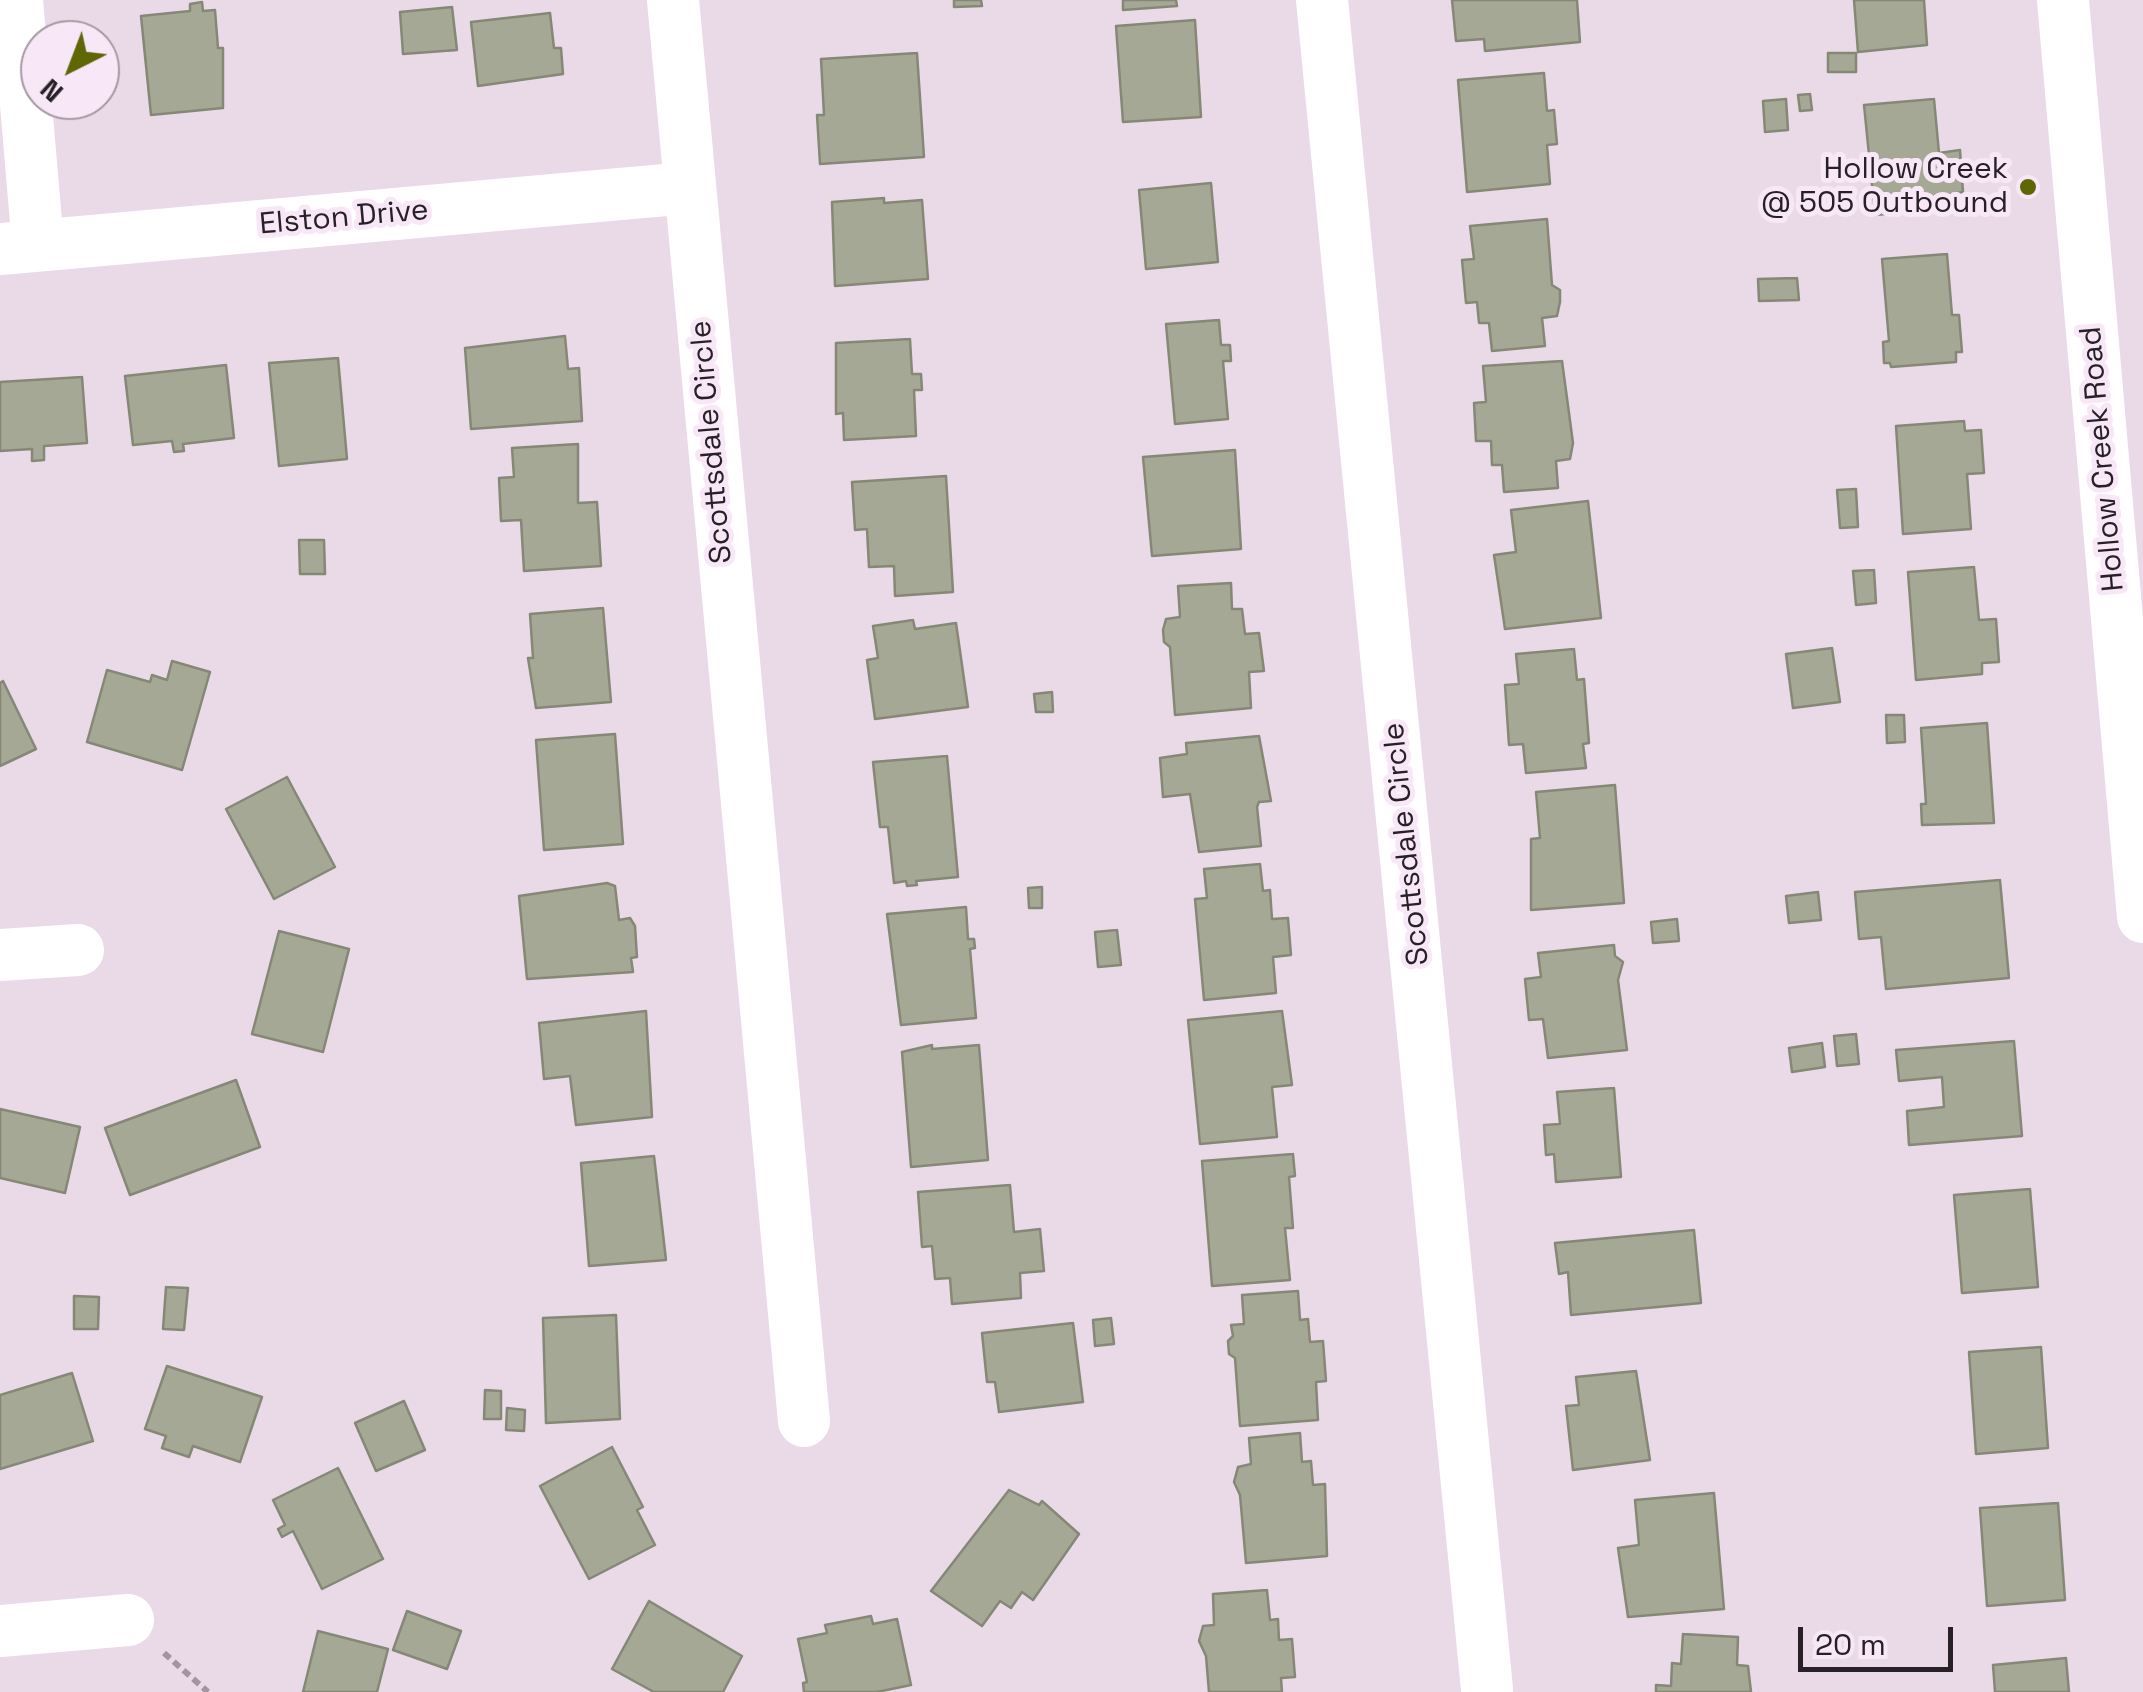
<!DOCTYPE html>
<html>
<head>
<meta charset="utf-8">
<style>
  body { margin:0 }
  #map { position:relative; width:2143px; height:1692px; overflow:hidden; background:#eadae8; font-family:"Space Grotesk",sans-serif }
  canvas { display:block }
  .north { position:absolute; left:20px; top:20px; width:100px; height:100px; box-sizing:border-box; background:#f8e7f6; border:2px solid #a498a3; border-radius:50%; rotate:222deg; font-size:28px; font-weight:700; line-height:40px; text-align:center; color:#272127 }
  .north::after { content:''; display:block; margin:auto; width:35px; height:45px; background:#5f6604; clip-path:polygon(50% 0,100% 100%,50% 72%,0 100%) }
  .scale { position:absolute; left:1798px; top:1627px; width:155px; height:45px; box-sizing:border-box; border:5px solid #272127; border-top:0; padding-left:12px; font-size:30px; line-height:35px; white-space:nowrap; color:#272127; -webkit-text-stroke:8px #f8e7f6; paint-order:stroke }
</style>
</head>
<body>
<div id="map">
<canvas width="2143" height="1692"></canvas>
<div class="north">N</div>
<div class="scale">20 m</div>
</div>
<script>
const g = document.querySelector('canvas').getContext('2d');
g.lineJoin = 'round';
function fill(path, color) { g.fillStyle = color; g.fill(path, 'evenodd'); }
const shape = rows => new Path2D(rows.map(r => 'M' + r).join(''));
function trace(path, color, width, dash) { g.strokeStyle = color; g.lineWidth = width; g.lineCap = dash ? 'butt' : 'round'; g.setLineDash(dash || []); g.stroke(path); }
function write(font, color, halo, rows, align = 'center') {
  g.font = font + ' "Space Grotesk",sans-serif'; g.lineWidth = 10; g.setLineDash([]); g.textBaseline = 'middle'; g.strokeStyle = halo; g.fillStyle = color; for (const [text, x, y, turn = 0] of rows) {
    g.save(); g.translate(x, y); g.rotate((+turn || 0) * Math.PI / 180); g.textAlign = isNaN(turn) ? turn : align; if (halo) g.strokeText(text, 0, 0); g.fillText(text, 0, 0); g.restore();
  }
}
const building = shape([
  [954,0,981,0,982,6,954,7,954,0],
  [1123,0,1176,0,1177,6,1123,10,1123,0],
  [1452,0,1577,0,1580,42,1485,51,1484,39,1456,41,1452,0],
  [1854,0,1924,0,1927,45,1858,52,1854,0],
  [202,2,203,11,215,10,218,48,223,48,223,108,151,115,141,16,190,11,190,4,202,2],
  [452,7,457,50,403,54,400,12,452,7],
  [550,13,554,48,561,48,563,74,478,86,471,22,550,13],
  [1195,20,1201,117,1123,122,1116,26,1195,20],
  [917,53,924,157,820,164,817,115,824,115,821,59,917,53],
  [1828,53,1856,53,1856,72,1828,72,1828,53],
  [1544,73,1547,111,1554,110,1557,144,1547,145,1550,184,1467,192,1458,80,1544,73],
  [1810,94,1812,110,1800,111,1798,95,1810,94],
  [1786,99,1788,130,1765,132,1763,101,1786,99],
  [1934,99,1939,153,1960,150,1963,192,1940,196,1941,209,1875,215,1864,105,1934,99],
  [1211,183,1218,262,1146,269,1139,190,1211,183],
  [884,198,884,203,922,200,928,279,835,286,832,202,884,198],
  [1547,219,1552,285,1560,290,1560,302,1557,316,1542,318,1545,346,1492,351,1489,323,1479,323,1477,302,1466,303,1462,260,1474,259,1470,226,1547,219],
  [1947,254,1952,315,1959,315,1962,352,1956,352,1956,362,1891,367,1890,363,1884,363,1883,342,1889,341,1882,259,1947,254],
  [1797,278,1799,300,1759,301,1758,279,1797,278],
  [1219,320,1221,345,1230,345,1231,361,1223,361,1228,419,1175,424,1166,324,1219,320],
  [565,336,568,369,579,368,582,421,471,429,465,348,565,336],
  [910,339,912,374,921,374,922,390,914,390,916,436,844,440,843,413,836,414,836,343,910,339],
  [338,358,347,459,279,466,269,363,338,358],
  [1562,361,1573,443,1570,459,1556,461,1558,488,1504,492,1502,465,1492,465,1491,441,1476,441,1474,403,1486,402,1483,366,1562,361],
  [226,365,234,438,183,444,184,451,174,452,172,441,133,445,125,376,226,365],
  [82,377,87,443,44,446,44,460,32,461,32,449,0,451,0,382,82,377],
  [1964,421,1965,431,1981,430,1984,473,1967,474,1971,529,1903,534,1896,426,1964,421],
  [578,444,578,503,597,502,601,566,524,571,521,520,501,521,499,478,514,477,512,448,578,444],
  [1235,450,1241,549,1152,556,1143,457,1235,450],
  [946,476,953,592,895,596,894,566,869,567,867,529,855,530,852,482,946,476],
  [1856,489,1858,527,1840,528,1837,490,1856,489],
  [1588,501,1601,618,1505,629,1494,555,1516,552,1511,510,1588,501],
  [299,540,324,540,325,574,300,574,299,540],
  [1974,567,1979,620,1996,619,1999,662,1982,663,1982,674,1916,680,1908,572,1974,567],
  [1874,570,1876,603,1856,605,1853,571,1874,570],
  [1231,583,1232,609,1242,609,1245,634,1259,633,1264,671,1249,672,1251,708,1175,715,1170,647,1164,642,1163,630,1166,619,1180,617,1178,586,1231,583],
  [603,608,611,702,536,708,528,658,533,658,530,614,603,608],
  [913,620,915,629,956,623,968,707,875,719,867,660,878,658,873,626,913,620],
  [1832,648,1840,702,1793,708,1786,654,1832,648],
  [1574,649,1577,680,1584,679,1589,743,1583,744,1586,768,1526,773,1523,744,1509,745,1505,685,1519,684,1516,654,1574,649],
  [172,661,210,672,182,770,87,742,107,670,150,682,152,675,167,680,172,661],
  [3,681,36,749,0,766,0,683,3,681],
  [1052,692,1053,712,1036,712,1034,694,1052,692],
  [1886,715,1904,715,1905,742,1887,743,1886,715],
  [1987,723,1994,823,1922,825,1921,804,1926,804,1921,728,1987,723],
  [615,734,623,844,544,850,536,740,615,734],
  [1259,736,1271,801,1259,802,1257,807,1261,846,1199,852,1190,794,1163,797,1160,758,1187,754,1186,743,1259,736],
  [947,756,958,877,916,881,917,885,907,886,906,881,894,883,888,827,880,827,873,762,947,756],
  [287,777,335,867,274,899,226,809,287,777],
  [1615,785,1624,903,1531,910,1531,839,1540,838,1536,792,1615,785],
  [1260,864,1263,891,1270,890,1272,919,1288,918,1291,955,1273,957,1276,993,1204,1000,1195,899,1207,898,1204,869,1260,864],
  [2000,880,2009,978,1886,989,1881,937,1859,939,1855,892,2000,880],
  [607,883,615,886,619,920,630,918,635,926,637,957,631,958,633,972,527,979,519,896,607,883],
  [1042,887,1042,908,1029,908,1028,888,1042,887],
  [1818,892,1821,920,1789,923,1786,896,1818,892],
  [966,907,968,939,974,939,975,948,970,949,976,1018,901,1025,887,914,966,907],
  [1677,919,1679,941,1653,943,1651,922,1677,919],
  [1117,930,1121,965,1098,967,1095,932,1117,930],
  [279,931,349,949,323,1052,252,1034,279,931],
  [1614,945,1615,956,1623,962,1618,980,1627,1050,1548,1058,1543,1019,1529,1020,1525,979,1541,977,1538,953,1614,945],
  [646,1011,652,1117,576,1125,570,1076,544,1079,539,1023,646,1011],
  [1282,1011,1292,1085,1272,1087,1277,1137,1200,1144,1188,1020,1282,1011],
  [1856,1034,1859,1064,1837,1066,1834,1036,1856,1034],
  [2014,1041,2022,1136,1909,1145,1907,1111,1944,1107,1942,1077,1899,1081,1896,1050,2014,1041],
  [1822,1043,1825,1067,1792,1072,1789,1048,1822,1043],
  [932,1045,932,1049,979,1045,988,1160,911,1167,902,1052,932,1045],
  [236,1080,260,1147,130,1195,105,1128,236,1080],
  [1614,1088,1621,1177,1556,1182,1554,1154,1546,1155,1544,1125,1560,1124,1557,1092,1614,1088],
  [0,1109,80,1127,65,1193,0,1178,0,1109],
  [1293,1154,1295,1176,1289,1177,1293,1228,1285,1228,1290,1280,1212,1286,1202,1161,1293,1154],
  [654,1156,666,1260,589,1266,581,1163,654,1156],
  [1010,1185,1014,1232,1040,1229,1044,1271,1020,1273,1021,1298,952,1304,950,1278,935,1279,932,1246,922,1247,918,1192,1010,1185],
  [2030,1189,2038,1287,1962,1293,1954,1195,2030,1189],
  [1694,1230,1701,1303,1571,1315,1568,1272,1559,1274,1555,1243,1694,1230],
  [166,1287,188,1288,184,1330,163,1329,166,1287],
  [1298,1291,1300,1320,1308,1319,1310,1342,1323,1341,1326,1381,1316,1382,1318,1420,1240,1426,1235,1358,1229,1354,1228,1341,1233,1336,1231,1325,1244,1324,1242,1295,1298,1291],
  [74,1296,99,1297,98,1329,74,1329,74,1296],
  [616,1315,620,1419,546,1423,543,1318,616,1315],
  [1111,1318,1114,1344,1095,1346,1093,1320,1111,1318],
  [1073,1323,1083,1402,999,1412,995,1382,987,1382,982,1333,1073,1323],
  [2041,1347,2048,1448,1976,1454,1969,1352,2041,1347],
  [167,1366,262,1397,240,1462,193,1446,189,1457,162,1448,166,1436,145,1429,167,1366],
  [1636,1371,1650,1460,1573,1470,1566,1406,1579,1405,1576,1377,1636,1371],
  [72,1373,93,1441,0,1469,0,1395,72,1373],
  [485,1390,501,1391,501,1419,484,1419,485,1390],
  [404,1401,425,1450,376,1471,355,1423,404,1401],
  [507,1408,525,1410,524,1431,506,1430,507,1408],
  [1300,1433,1302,1462,1311,1461,1313,1485,1325,1484,1327,1556,1246,1563,1240,1495,1234,1482,1238,1467,1251,1464,1249,1438,1300,1433],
  [612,1447,643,1507,637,1510,655,1545,589,1579,540,1486,612,1447],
  [338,1468,383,1559,322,1589,293,1531,282,1537,278,1529,285,1525,273,1500,338,1468],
  [1009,1490,1039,1505,1042,1501,1079,1534,1033,1600,1022,1592,1011,1608,1000,1601,982,1626,931,1591,1009,1490],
  [1714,1493,1724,1609,1628,1617,1618,1548,1639,1545,1635,1500,1714,1493],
  [2058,1503,2065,1600,1987,1606,1980,1508,2058,1503],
  [1267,1590,1270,1620,1278,1619,1279,1640,1292,1639,1295,1677,1281,1678,1282,1692,1209,1692,1206,1656,1199,1641,1203,1626,1214,1625,1213,1594,1267,1590],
  [649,1601,742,1656,723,1692,654,1692,612,1669,649,1601],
  [407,1611,461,1631,447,1669,393,1650,407,1611],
  [871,1616,873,1624,897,1619,911,1685,877,1692,804,1692,803,1683,807,1682,798,1639,827,1633,825,1625,871,1616],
  [318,1631,388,1649,377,1692,303,1692,318,1631],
  [1683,1634,1738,1637,1737,1665,1748,1666,1751,1692,1656,1692,1656,1685,1671,1686,1672,1663,1681,1664,1683,1634],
  [2066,1658,2069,1692,1995,1692,1993,1665,2066,1658]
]);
const path = shape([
  [164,1653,208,1692]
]);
const minor = shape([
  [17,0,38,245],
  [673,0,804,1421],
  [1322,0,1487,1689],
  [2063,0,2143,917],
  [0,249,688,188],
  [0,955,78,950],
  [0,1631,128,1620]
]);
const markers = [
  [2028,187,10,"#5f6604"]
];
const poiNames = [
  ["Hollow Creek",2008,170],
  ["@ 505 Outbound",2008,204]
];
const streetNames = [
  ["Elston Drive",344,218,-5],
  ["Scottsdale Circle",712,442,-95],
  ["Hollow Creek Road",2103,459,-95],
  ["Scottsdale Circle",1407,844,-96]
];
fill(building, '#a5a895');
trace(building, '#858876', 2.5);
trace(path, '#a295a0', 6, [8, 5]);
trace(minor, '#fff', 52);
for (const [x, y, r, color] of markers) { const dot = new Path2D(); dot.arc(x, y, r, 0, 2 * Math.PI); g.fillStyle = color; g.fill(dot); trace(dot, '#f8e7f6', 4); }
write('30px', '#272127', '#f8e7f6', poiNames, 'right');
write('30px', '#272127', '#f8e7f6', streetNames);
</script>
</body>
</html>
